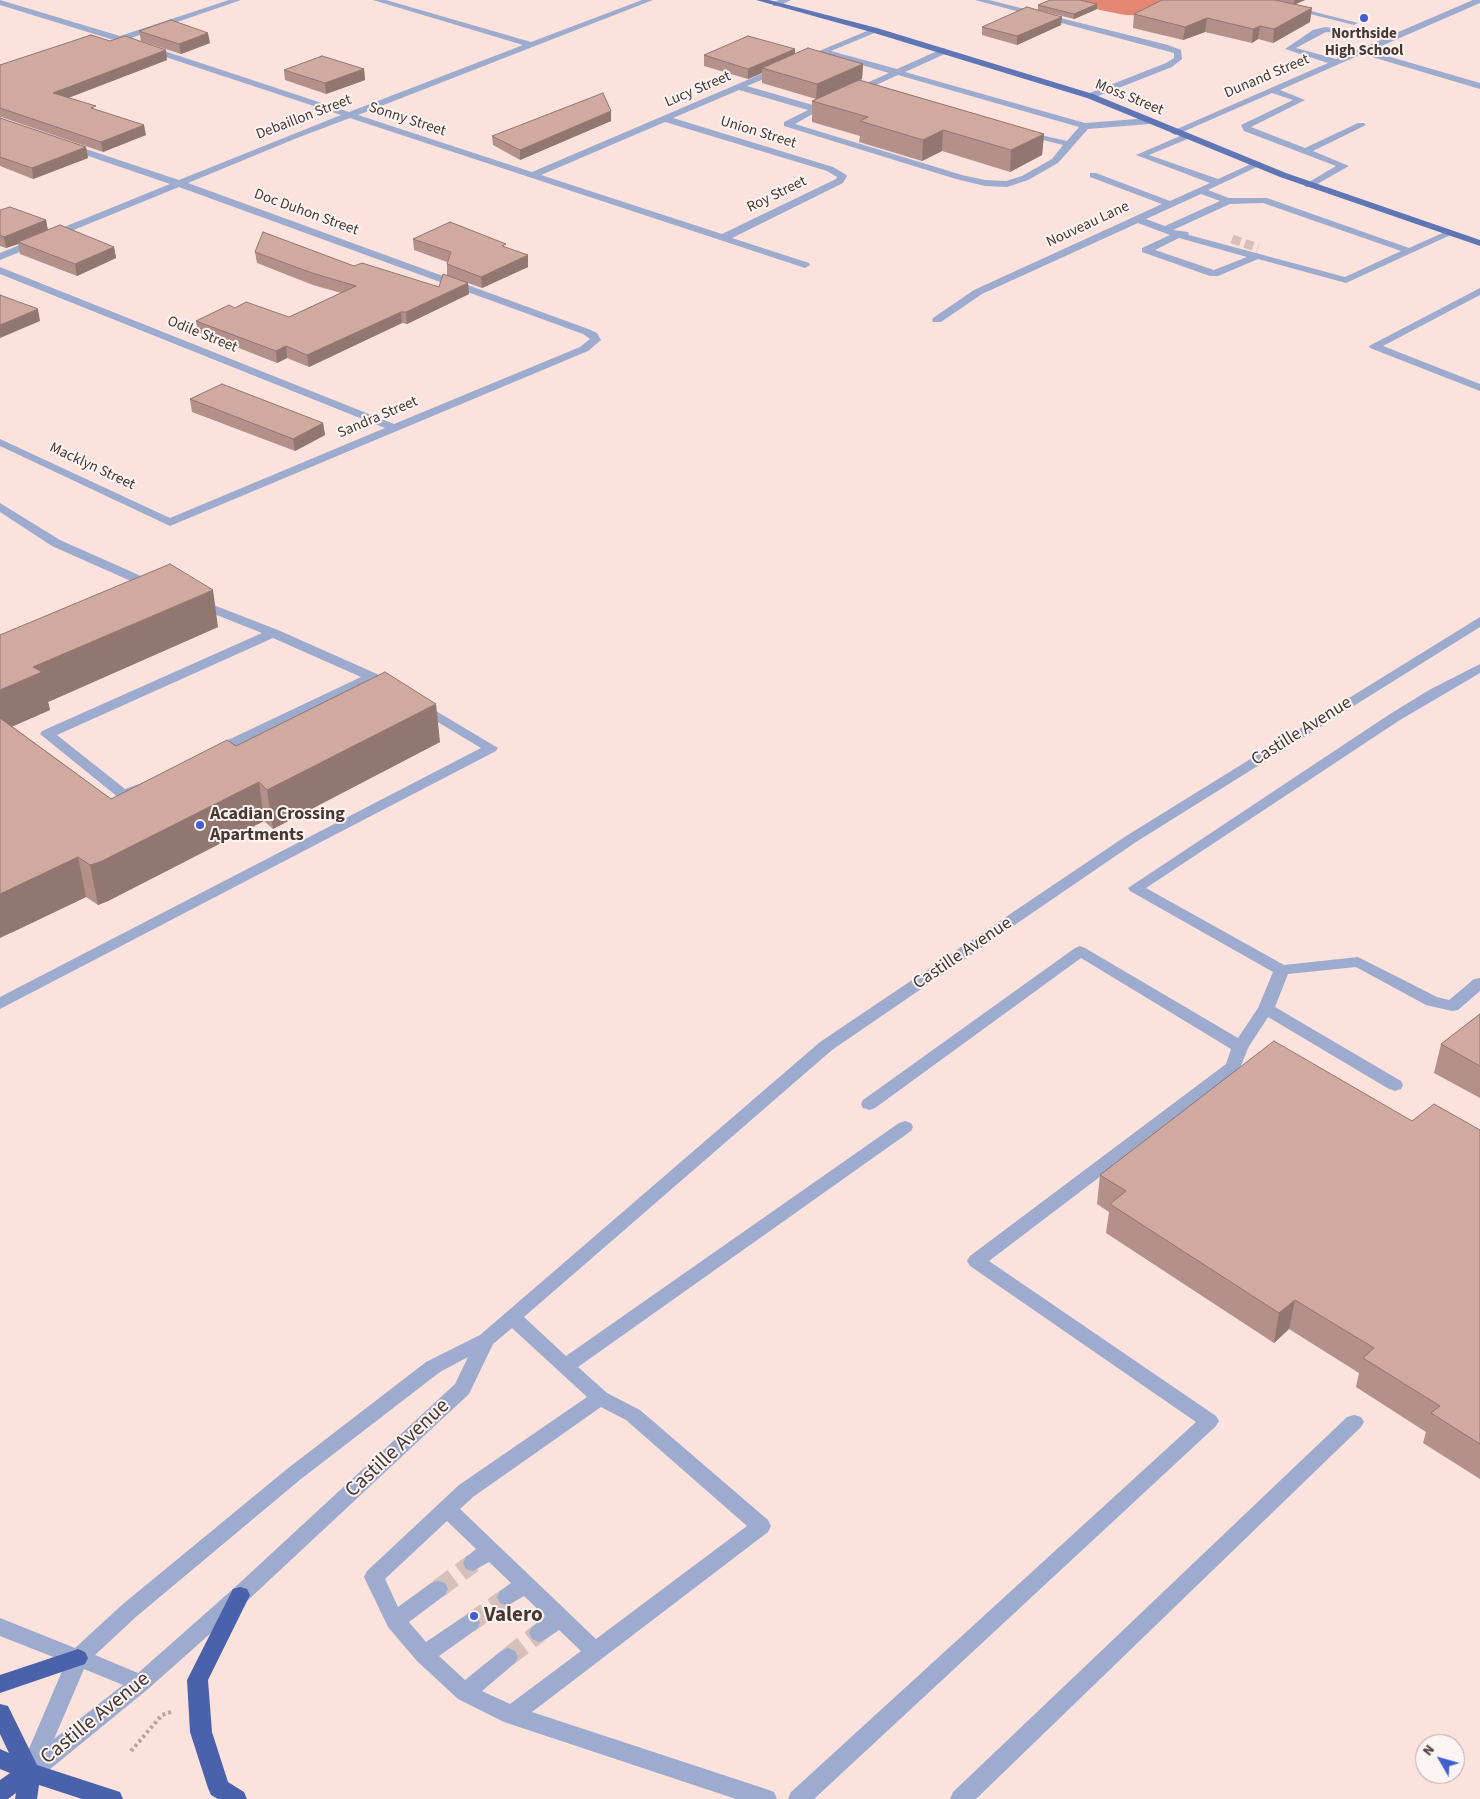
<!DOCTYPE html>
<html>
<head>
<meta charset="utf-8">
<style>
  body { margin:0 }
  #map { position:relative; width:1480px; height:1799px; overflow:hidden; background:#fbe2dd; font-family:"Source Sans 3",sans-serif }
  canvas { display:block }
  .north { position:absolute; left:1415px; top:1734px; width:50px; height:50px; box-sizing:border-box; background:#fcf4f2; border:1px solid #b4a9a6; border-radius:50%; rotate:308deg; font-size:14px; font-weight:700; line-height:20px; text-align:center; color:#483834 }
  .north::after { content:''; display:block; margin:auto; width:18px; height:22px; background:#4060d2; clip-path:polygon(50% 0,100% 100%,50% 72%,0 100%) }
</style>
</head>
<body>
<div id="map">
<canvas width="1480" height="1799"></canvas>
<div class="north">N</div>
</div>
<script>
const g = document.querySelector('canvas').getContext('2d');
g.lineJoin = 'round';
function fill(path, color) { g.fillStyle = color; g.fill(path, 'evenodd'); }
const shape = rows => new Path2D(rows.map(r => 'M' + r).join(''));
function trace(path, color, width, dash) { g.strokeStyle = color; g.lineWidth = width; g.lineCap = dash ? 'butt' : 'round'; g.setLineDash(dash || []); g.stroke(path); }
function write(font, color, halo, rows, align = 'center') {
  g.font = font + ' "Source Sans 3",sans-serif'; g.lineWidth = 4; g.setLineDash([]); g.textBaseline = 'middle'; g.strokeStyle = halo; g.fillStyle = color; for (const [text, x, y, turn = 0] of rows) {
    g.save(); g.translate(x, y); g.rotate((+turn || 0) * Math.PI / 180); g.textAlign = isNaN(turn) ? turn : align; if (halo) g.strokeText(text, 0, 0); g.fillText(text, 0, 0); g.restore();
  }
}
const forest = shape([
  [1076,0,1177,0,1154,16,1125,15,1100,10]
]);
const minorTunnelFar1 = shape([
  [1232,239,1258,248]
]);
const minorTunnel = shape([
  [438,1589,473,1563],
  [470,1623,507,1597],
  [508,1657,539,1633]
]);
const path = shape([
  [131,1751,162,1715,171,1712]
]);
const minor = shape([
  [0,0,120,36,229,0,241,0,128,39,349,112,523,45,373,0,386,0,531,42,642,0,653,0,358,115,532,172,780,66,784,69,783,71,747,86,823,108,795,124,962,175,985,180,1006,181,1022,176,1052,159,1063,145,1023,135,1023,131,1067,141,1079,127,898,75,854,95,850,92,851,90,889,73,824,54,804,62,800,59,874,28,878,30,877,32,831,51,897,69,944,48,948,51,947,53,905,72,1085,123,1149,118,1154,121,1149,124,1088,129,1058,163,1028,180,1007,187,985,186,956,179,784,126,784,122,808,110,739,90,673,118,833,167,845,174,847,176,843,183,732,238,809,263,810,265,805,268,350,118,297,138,188,183,591,330,597,333,601,340,588,351,170,526,0,446,0,439,170,518,385,428,0,274,0,267,394,424,580,347,590,339,583,334,179,187,0,260,0,253,170,184,65,148,65,144,71,144,179,180,341,115,117,41,0,5,0,0],
  [665,122,827,171,837,177,836,179,722,234,541,175,665,122],
  [779,0,791,0,779,6,773,6,773,2,779,0],
  [975,0,989,0,1168,45,1181,50,1182,59,1172,67,1093,98,1087,98,1087,94,1166,63,1174,58,1174,53,975,0],
  [1254,0,1268,0,1358,23,1354,25,1254,0],
  [1473,0,1480,0,1480,3,1370,51,1480,83,1480,89,1362,54,1280,90,1305,100,1251,127,1305,148,1358,123,1364,123,1366,125,1313,151,1349,166,1312,187,1306,187,1304,185,1336,166,1244,131,1241,125,1293,100,1272,93,1178,134,1175,135,1170,132,1328,63,1285,49,1313,30,1325,27,1389,36,1473,0],
  [1326,32,1347,33,1381,40,1336,59,1296,48,1326,32],
  [1187,133,1192,136,1190,138,1149,155,1218,179,1253,163,1259,163,1261,165,1208,190,1229,198,1267,198,1409,248,1447,231,1453,231,1455,233,1346,283,1258,259,1218,276,1210,276,1142,252,1142,248,1170,235,1138,223,982,294,941,322,933,322,932,320,933,318,974,290,1162,204,1090,177,1090,173,1096,173,1170,201,1210,183,1136,155,1187,133],
  [1201,194,1220,201,1165,226,1146,219,1201,194],
  [1263,203,1401,251,1345,277,1189,235,1188,232,1173,230,1230,204,1263,203],
  [1179,238,1247,257,1214,270,1155,250,1179,238],
  [1480,288,1480,295,1383,346,1480,384,1480,391,1370,348,1369,346,1480,288],
  [0,503,60,540,159,584,161,587,155,591,151,590,52,546,0,512,0,503],
  [198,599,278,630,377,674,398,688,391,692,372,682,219,755,209,755,207,752,209,749,361,677,273,638,57,735,125,789,139,784,144,785,146,788,144,791,129,798,119,798,40,734,42,731,262,633,194,606,192,603,194,600,198,599],
  [1480,617,1480,627,1136,842,832,1050,524,1317,566,1356,899,1123,905,1121,911,1123,913,1127,911,1131,578,1367,607,1393,640,1410,768,1520,771,1526,768,1532,532,1712,766,1789,774,1792,777,1799,736,1799,504,1722,458,1699,417,1661,388,1627,364,1577,367,1571,459,1485,587,1397,512,1328,493,1344,469,1394,247,1601,148,1689,38,1779,30,1782,22,1779,19,1772,66,1662,0,1636,0,1618,75,1648,123,1604,287,1469,426,1362,480,1335,820,1042,1126,836,1480,617],
  [468,1357,455,1384,233,1589,138,1673,95,1655,137,1616,301,1479,440,1372,468,1357],
  [601,1407,626,1420,747,1526,596,1639,460,1509,473,1497,601,1407],
  [447,1521,476,1549,466,1557,463,1563,466,1569,473,1571,489,1562,511,1583,500,1591,497,1597,500,1603,507,1606,524,1596,545,1616,532,1627,529,1633,532,1639,539,1642,546,1639,559,1630,581,1651,510,1704,482,1691,515,1663,518,1657,515,1651,508,1648,501,1651,465,1680,439,1656,477,1629,480,1623,477,1617,470,1614,463,1617,426,1642,409,1622,445,1595,448,1589,445,1583,438,1581,431,1583,398,1607,385,1579,447,1521],
  [84,1669,123,1685,54,1739,84,1669],
  [1480,664,1480,673,1400,720,1146,888,1284,965,1358,957,1437,997,1449,1000,1474,979,1480,978,1480,991,1458,1010,1452,1011,1426,1005,1356,967,1288,974,1275,1007,1401,1081,1403,1085,1401,1089,1395,1091,1389,1089,1268,1017,1248,1048,1239,1071,989,1261,1216,1416,1219,1421,1216,1426,814,1799,788,1799,791,1792,1196,1422,970,1266,967,1261,970,1256,1226,1064,1231,1049,1081,958,875,1108,869,1110,863,1108,861,1104,863,1100,1075,948,1080,946,1085,948,1238,1038,1258,1008,1273,972,1130,891,1128,888,1390,714,1429,690,1480,664],
  [421,702,498,748,496,751,0,1009,0,997,481,748,416,709,414,706,416,703,421,702],
  [1354,1415,1361,1417,1364,1422,1361,1427,976,1799,950,1799,953,1792,1347,1417,1354,1415]
]);
const major = shape([
  [756,0,769,0,877,28,1093,94,1286,173,1480,240,1480,246,1280,177,1087,98,871,32,756,0]
]);
const highway = shape([
  [240,1587,247,1589,250,1595,208,1680,212,1732,228,1782,244,1792,247,1799,218,1799,211,1795,208,1788,190,1732,187,1680,233,1589,240,1587],
  [78,1649,85,1652,88,1658,85,1664,0,1693,0,1675,78,1649],
  [0,1704,8,1706,37,1765,120,1792,123,1799,82,1799,39,1785,37,1799,15,1799,16,1793,8,1799,0,1799,0,1780,10,1773,0,1769,0,1749,9,1753,0,1734,0,1704]
]);
const wall = shape([
  [1162,0,1305,0,1294,4,1310,22,1273,43,1258,39,1252,43,1205,32,1183,40,1133,28,1134,14],
  [1097,4,1097,9,1074,19,1038,10,1038,5],
  [1062,17,1061,25,1017,45,982,35,982,27],
  [139,31,210,43,181,54,141,41],
  [795,49,795,54,863,64,862,79,860,80,1044,134,1042,155,1010,172,942,151,922,161,859,142,860,136,812,122,812,101,816,99,762,83,762,73,748,79,704,66,704,55],
  [167,60,68,98,96,110,146,135,103,152,1,117,0,118,86,147,88,158,33,179,0,166,0,65],
  [364,69,365,80,326,94,285,80,284,70],
  [611,111,611,121,520,160,493,145,492,136],
  [0,210,46,220,48,230,114,247,116,258,77,276,20,254,18,244,6,248,0,246],
  [413,239,506,248,528,267,482,288,468,283,469,294,407,324,402,323,309,367,287,358,277,363,198,332,196,321,289,317,341,293,313,285,257,263,255,252,354,266,439,287,447,275,447,262,414,250],
  [190,399,323,423,325,435,295,451,192,412],
  [218,627,48,702,50,710,12,726,111,799,236,746,440,742,273,829,264,821,108,901,98,905,86,897,11,933,0,635],
  [1480,1014,1480,1098,1434,1073,1441,1044],
  [1412,1121,1480,1130,1480,1479,1423,1443,1426,1432,1356,1387,1359,1373,1289,1329,1274,1343,1106,1233,1109,1212,1097,1204,1100,1175]
]);
const shadedWall = shape([
  [1294,0,1305,0,1294,5],
  [1097,4,1097,9,1074,19,1074,14],
  [1312,8,1310,22,1273,43,1274,29],
  [1062,17,1061,25,1017,45,1017,36],
  [1207,18,1205,32,1183,40,1185,27],
  [1260,26,1258,39,1252,43,1253,29],
  [208,33,210,43,181,54,179,44],
  [795,49,795,59,762,68,762,73,748,79,748,69],
  [166,50,167,60,55,103,53,93],
  [863,64,862,79,816,100,817,84],
  [364,69,365,80,326,94,325,83],
  [611,111,611,121,520,160,520,150],
  [144,125,146,135,103,152,101,142],
  [943,130,942,151,922,161,923,140],
  [1044,134,1042,155,1010,172,1011,150],
  [86,147,88,158,33,179,32,168],
  [46,220,48,232,18,242,18,244,6,248,4,237],
  [114,247,116,258,77,276,75,264],
  [528,255,528,267,482,288,481,277],
  [468,283,469,294,407,324,406,312],
  [38,309,40,321,0,338,0,325],
  [401,312,402,323,309,367,307,355],
  [286,346,287,358,277,363,276,351],
  [323,423,325,435,295,451,293,439],
  [213,590,218,627,48,702,50,710,0,732,0,690,33,667],
  [436,704,440,742,273,829,267,790],
  [259,782,264,821,108,901,98,905,90,865],
  [78,857,86,897,0,938,0,894],
  [1295,1300,1289,1329,1274,1343,1279,1313]
]);
const building = shape([
  [1050,0,1080,0,1097,4,1074,14,1038,5,1050,0],
  [1162,0,1275,0,1312,8,1274,29,1260,26,1253,29,1207,18,1185,27,1134,14,1162,0],
  [1027,7,1062,17,1017,36,982,27,1027,7],
  [171,20,208,33,179,44,139,31,171,20],
  [91,35,110,41,125,36,166,50,53,93,96,106,91,108,144,125,101,142,0,108,0,65,91,35],
  [748,36,795,49,748,69,704,55,748,36],
  [808,48,863,64,817,84,762,68,808,48],
  [322,56,364,69,325,83,284,70,322,56],
  [859,80,1044,134,1011,150,943,130,923,140,860,121,868,117,812,101,859,80],
  [603,93,611,111,520,150,492,136,603,93],
  [0,118,86,147,32,168,0,157,0,118],
  [10,207,46,220,4,237,0,235,0,210,10,207],
  [450,222,506,244,502,246,528,255,481,277,447,264,451,252,413,239,450,222],
  [60,225,114,247,75,264,18,242,60,225],
  [263,232,354,266,362,263,439,287,443,274,468,283,406,312,401,312,307,355,286,346,276,351,196,321,229,305,235,308,246,302,289,317,356,286,312,273,255,252,263,232],
  [0,295,38,309,0,325,0,295],
  [222,384,323,423,293,439,190,399,222,384],
  [170,564,213,590,33,667,42,672,0,690,0,635,170,564],
  [385,672,436,704,267,790,259,782,100,862,90,865,78,857,0,894,0,718,111,799,227,740,236,746,385,672],
  [1480,1014,1480,1066,1441,1044,1480,1014],
  [1274,1041,1412,1121,1434,1104,1480,1130,1480,1444,1431,1413,1440,1406,1363,1358,1374,1348,1295,1300,1279,1313,1110,1204,1126,1191,1100,1175,1274,1041]
]);
const markers = [
  [1364,18,5,"#4060d2"],
  [200,825,5,"#4060d2"],
  [474,1616,5,"#4060d2"]
];
const farPoinames = [
  ["Northside",1364,35],
  ["High School",1364,52]
];
const farStreetnames = [
  ["Dunand Street",1267,77,-23],
  ["Lucy Street",698,90,-23],
  ["Moss Street",1129,98,22],
  ["Debaillon Street",304,118,-21],
  ["Sonny Street",407,120,18],
  ["Union Street",758,133,17],
  ["Roy Street",777,195,-26],
  ["Doc Duhon Street",306,213,20],
  ["Nouveau Lane",1088,225,-25],
  ["Odile Street",202,335,22],
  ["Sandra Street",378,418,-23],
  ["Macklyn Street",92,467,25]
];
const streetNames = [
  ["Castille Avenue",1302,732,-32],
  ["Castille Avenue",963,954,-34]
];
const poiNames = [
  ["Acadian Crossing",210,815],
  ["Apartments",210,836]
];
const nearStreetnames = [
  ["Castille Avenue",398,1449,-43],
  ["Castille Avenue",96,1719,-39]
];
const nearPoinames = [
  ["Valero",484,1616]
];
fill(forest, '#e48671');
trace(minorTunnelFar1, '#d7c0bb', 9, [9, 4.5]);
trace(minorTunnel, '#d7c0bb', 19, [19, 9]);
trace(path, '#b7a29d', 4, [3, 3]);
fill(minor, '#9dabcf');
fill(major, '#5f76b6');
fill(highway, '#4962ab');
fill(wall, '#b3918a');
fill(shadedWall, '#927670');
fill(building, '#d0a9a0');
trace(building, '#927670', 1);
for (const [x, y, r, color] of markers) { const dot = new Path2D(); dot.arc(x, y, r, 0, 2 * Math.PI); g.fillStyle = color; g.fill(dot); trace(dot, '#fcf4f2', 2); }
write('bold 15px', '#483834', '#fcf4f2', farPoinames);
write('15px', '#483834', '#fcf4f2', farStreetnames);
write('18px', '#483834', '#fcf4f2', streetNames);
write('bold 18px', '#483834', '#fcf4f2', poiNames, 'left');
write('21px', '#483834', '#fcf4f2', nearStreetnames);
write('bold 21px', '#483834', '#fcf4f2', nearPoinames, 'left');
</script>
</body>
</html>
